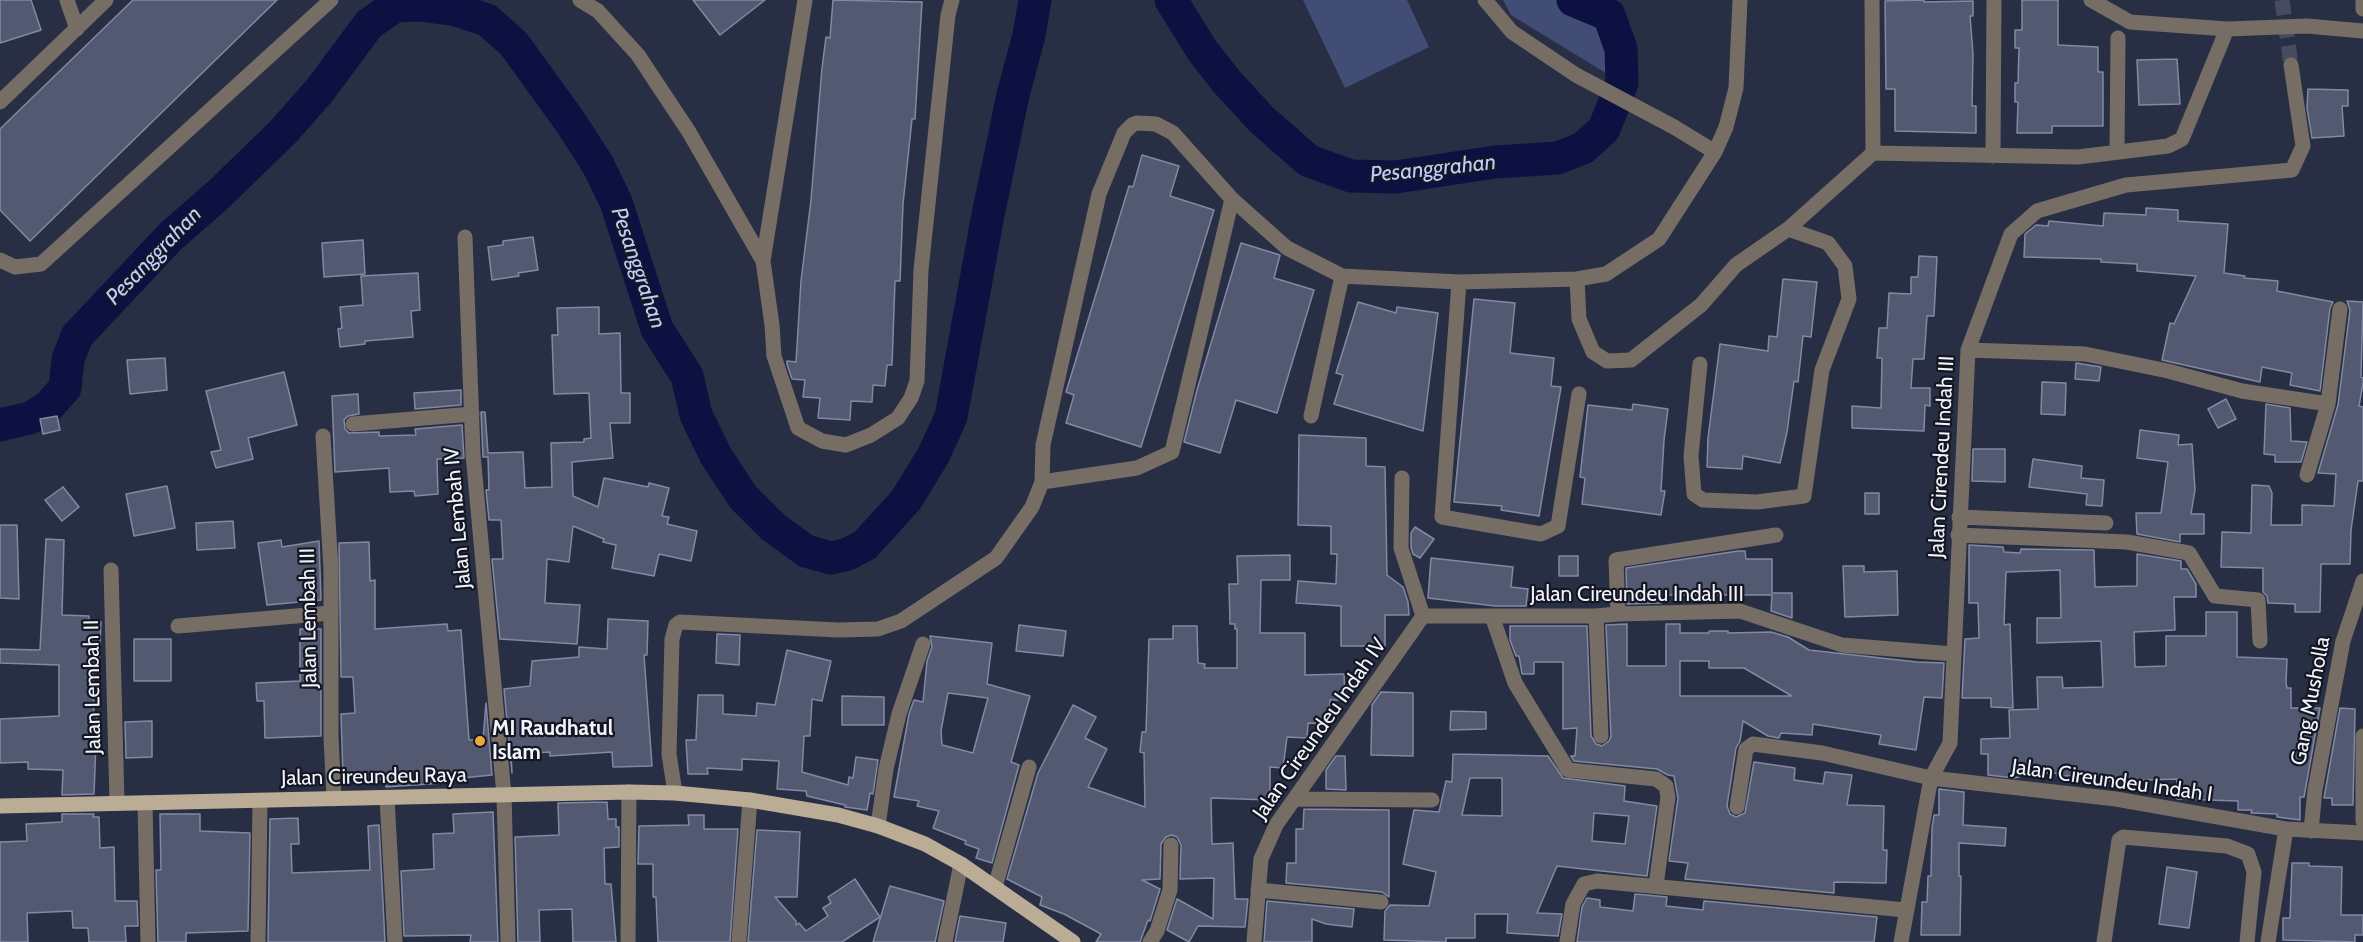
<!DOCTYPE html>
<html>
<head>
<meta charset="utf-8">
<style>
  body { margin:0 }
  canvas { display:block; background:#282e44 }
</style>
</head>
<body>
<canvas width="2363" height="942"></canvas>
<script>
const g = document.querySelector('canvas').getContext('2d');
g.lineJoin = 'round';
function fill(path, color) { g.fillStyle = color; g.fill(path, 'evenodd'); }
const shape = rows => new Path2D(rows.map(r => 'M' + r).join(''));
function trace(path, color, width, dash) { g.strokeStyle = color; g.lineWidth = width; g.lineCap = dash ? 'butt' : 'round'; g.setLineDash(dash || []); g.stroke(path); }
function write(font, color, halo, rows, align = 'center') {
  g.font = font + ' Cabin,sans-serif'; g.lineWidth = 4.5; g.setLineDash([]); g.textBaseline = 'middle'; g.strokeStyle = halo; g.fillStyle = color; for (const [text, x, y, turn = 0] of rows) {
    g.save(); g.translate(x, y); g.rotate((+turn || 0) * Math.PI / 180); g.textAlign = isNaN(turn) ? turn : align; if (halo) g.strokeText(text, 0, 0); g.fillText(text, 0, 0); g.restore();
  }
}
const green = shape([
  [1303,0,1407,0,1429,47,1345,88],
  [1503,0,1573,0,1609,15,1621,49,1622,83,1511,15]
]);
const river = shape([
  [1171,0,1202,50,1227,82,1262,120,1309,161,1351,176,1396,177,1495,162,1558,158,1583,148,1604,129,1622,83,1621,49,1609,15,1573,0],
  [0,425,30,418,48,407,65,388,68,359,77,336,170,237,219,194,282,133,320,90,369,24,395,6,420,5,453,9,487,20,514,44,571,123,598,165,616,202,657,329,687,376,696,415,716,456,743,497,773,527,806,551,831,558,848,554,865,545,906,500,933,456,951,417,987,220,1013,95,1029,35,1035,0]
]);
const building = shape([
  [0,0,31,0,41,30,0,43,0,0],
  [133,0,277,0,30,241,0,210,0,129,133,0],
  [693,0,765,0,720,35,693,0],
  [833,0,922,2,915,119,912,119,903,204,900,281,895,281,892,365,887,365,885,386,873,385,872,402,851,401,850,420,818,418,820,398,803,397,805,380,792,379,787,364,787,361,796,362,801,281,811,200,822,68,826,37,830,38,833,0],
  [1924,0,1924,2,1973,1,1973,16,1970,16,1973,54,1972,106,1976,106,1976,133,1895,131,1895,89,1886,89,1885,1,1924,0],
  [2022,0,2058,0,2058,45,2098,47,2098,72,2103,72,2103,126,2052,126,2052,133,2017,133,2018,102,2015,102,2015,83,2018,83,2019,48,2015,48,2015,30,2022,30,2022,0],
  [2177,59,2180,104,2139,105,2137,60,2177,59],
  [2308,89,2348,90,2348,106,2342,106,2344,136,2312,138,2307,108,2308,89],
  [1142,155,1179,166,1170,196,1214,210,1141,447,1066,423,1074,395,1066,392,1129,186,1133,187,1142,155],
  [2146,208,2178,210,2178,221,2228,224,2224,273,2245,276,2244,278,2278,281,2277,291,2333,302,2330,308,2320,391,2290,385,2292,373,2262,367,2260,382,2162,360,2170,323,2174,324,2196,276,2137,271,2137,264,2101,262,2101,259,2024,257,2025,234,2036,225,2048,226,2049,221,2103,226,2104,213,2146,215,2146,208],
  [533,237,538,270,518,273,519,276,492,280,488,247,503,245,503,241,533,237],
  [363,240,365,274,324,277,322,243,363,240],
  [1241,243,1280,255,1274,278,1314,290,1277,413,1236,400,1220,453,1184,442,1197,390,1241,243],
  [1919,256,1937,257,1934,316,1927,316,1924,359,1913,359,1911,388,1930,388,1930,406,1925,405,1924,431,1852,428,1852,406,1881,408,1882,358,1877,358,1879,328,1887,328,1889,293,1911,294,1911,277,1918,277,1919,256],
  [418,273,420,310,411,311,413,337,365,341,365,344,340,347,338,329,342,328,340,307,363,305,361,276,418,273],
  [1783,279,1817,282,1811,337,1803,336,1798,382,1794,381,1787,432,1780,463,1743,456,1742,469,1707,467,1708,438,1720,344,1768,351,1769,336,1777,337,1783,279],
  [1474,299,1515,303,1510,353,1554,358,1551,386,1561,387,1539,516,1501,510,1502,506,1454,502,1474,299],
  [2347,301,2363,302,2361,377,2363,378,2363,383,2359,406,2363,407,2363,481,2358,481,2351,530,2350,564,2321,564,2320,612,2295,612,2295,604,2268,603,2267,596,2263,592,2263,568,2221,567,2222,532,2251,533,2252,485,2269,486,2272,493,2271,525,2302,525,2302,505,2334,506,2336,474,2318,473,2338,405,2350,310,2347,301],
  [1358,302,1396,313,1397,307,1438,313,1423,431,1334,404,1343,375,1336,373,1358,302],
  [599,307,599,334,620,333,621,393,630,393,630,423,610,423,613,458,572,462,573,496,598,507,604,478,648,487,649,483,669,488,662,516,669,517,667,524,697,531,691,561,659,554,654,576,612,568,616,545,603,542,604,539,573,526,569,562,547,559,545,603,580,605,577,644,500,639,492,559,503,559,501,520,489,520,486,490,489,490,488,457,483,457,481,412,485,412,488,453,523,452,525,488,552,487,551,443,584,442,584,439,591,438,589,393,554,394,552,335,558,335,557,308,599,307],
  [165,358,167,390,130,394,127,360,165,358],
  [2076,363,2101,367,2099,381,2075,379,2076,363],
  [284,372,297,425,248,438,253,459,216,468,211,452,221,450,206,391,284,372],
  [2042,382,2066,383,2065,415,2041,414,2042,382],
  [461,390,461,405,415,409,414,393,461,390],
  [358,394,359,414,348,416,344,420,345,429,349,433,379,432,379,436,416,435,415,429,462,425,464,458,437,459,438,494,415,496,414,491,390,492,389,468,335,472,332,396,358,394],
  [2226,399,2236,419,2218,428,2208,409,2226,399],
  [1633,404,1668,409,1664,440,1661,491,1665,491,1661,515,1582,504,1585,478,1580,477,1588,405,1632,410,1633,404],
  [2266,404,2290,408,2291,441,2307,442,2301,462,2275,462,2275,455,2264,454,2266,404],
  [57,416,60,430,43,434,40,419,57,416],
  [2140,430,2179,435,2178,445,2192,444,2195,490,2191,514,2204,514,2204,534,2180,534,2180,542,2137,534,2136,513,2161,513,2168,462,2137,458,2140,430],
  [1299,435,1366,438,1366,466,1385,467,1387,575,1403,587,1408,602,1409,615,1385,615,1385,646,1341,646,1341,606,1296,603,1298,581,1336,584,1337,554,1331,554,1331,526,1298,525,1299,435],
  [1973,449,2005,449,2005,482,1972,481,1973,449],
  [2033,459,2082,466,2081,478,2104,480,2102,506,2086,505,2087,494,2029,487,2033,459],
  [167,486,175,528,134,536,126,494,167,486],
  [63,487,79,507,62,521,45,500,63,487],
  [1865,493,1879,493,1879,514,1865,514,1865,493],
  [233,521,235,548,197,550,196,523,233,521],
  [0,525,17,525,19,599,0,598,0,525],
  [1415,527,1434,539,1420,558,1413,554,1411,547,1411,533,1415,527],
  [46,539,64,540,62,615,89,616,89,621,101,622,99,666,93,667,94,716,97,716,94,794,62,795,63,770,28,769,28,762,0,763,0,719,59,716,59,665,0,663,0,649,40,650,46,539],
  [281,540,282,547,319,541,321,600,267,605,258,543,281,540],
  [369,542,370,581,375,580,375,629,447,624,448,631,461,630,469,740,483,740,486,703,492,775,442,780,443,783,386,787,386,779,354,781,354,775,343,775,341,714,355,713,353,677,341,677,339,543,369,542],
  [1969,545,2003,547,2004,552,2020,553,2021,549,2094,550,2095,587,2137,586,2137,554,2181,561,2181,569,2187,569,2196,584,2196,597,2174,597,2175,630,2134,632,2135,667,2166,666,2166,636,2206,636,2206,612,2237,612,2237,657,2287,659,2286,683,2287,688,2291,688,2291,708,2320,708,2304,797,2300,797,2300,820,2277,817,2277,814,2251,813,2252,810,2238,810,2238,801,2177,799,2177,779,2109,781,2109,775,2057,776,2057,773,2019,774,2019,777,2014,778,1988,775,1988,754,1981,754,1981,739,2010,738,2009,710,2038,709,2037,677,2062,677,2063,688,2103,687,2101,641,2037,643,2037,618,2061,618,2060,570,2006,572,2004,625,2010,624,2013,708,1991,707,1991,698,1962,698,1965,639,1979,638,1978,603,1969,603,1969,545],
  [1738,551,1745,551,1746,559,1772,559,1772,593,1792,593,1792,618,1771,611,1772,595,1661,595,1661,603,1627,604,1626,568,1738,551],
  [1290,555,1290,580,1261,580,1260,633,1305,633,1305,675,1344,674,1345,700,1330,700,1329,724,1308,723,1307,738,1287,737,1283,768,1270,767,1270,800,1211,798,1212,844,1233,843,1235,899,1248,899,1245,927,1198,926,1189,942,1167,930,1177,899,1213,919,1214,878,1180,879,1181,845,1177,837,1171,835,1166,837,1161,844,1160,879,1142,880,1160,889,1150,921,1148,920,1140,942,1096,942,1101,934,1064,914,1040,905,1042,897,1007,879,1038,773,1073,705,1096,717,1085,738,1107,749,1088,787,1145,807,1144,753,1140,752,1142,732,1146,732,1149,639,1173,639,1173,626,1197,626,1198,663,1205,664,1204,668,1237,668,1237,629,1235,629,1235,624,1230,624,1229,584,1238,584,1237,556,1290,555],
  [1559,556,1578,556,1578,576,1559,576,1559,556],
  [1431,558,1513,567,1511,587,1528,589,1526,606,1495,606,1428,598,1431,558],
  [1843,566,1864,566,1864,572,1897,571,1898,615,1845,617,1843,566],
  [608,619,648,621,647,655,644,655,652,766,613,767,612,752,550,756,550,752,511,754,512,773,504,689,530,686,532,661,579,657,579,647,607,649,608,619],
  [1627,624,1627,666,1666,666,1666,624,1680,624,1680,633,1709,633,1709,631,1728,631,1728,633,1771,632,1788,637,1809,650,1917,662,1944,663,1942,698,1924,697,1916,750,1879,744,1881,735,1813,724,1812,735,1781,733,1779,738,1768,736,1743,721,1740,741,1736,748,1727,806,1730,814,1736,817,1745,813,1754,762,1795,768,1794,780,1823,784,1825,772,1852,775,1847,805,1884,806,1883,850,1887,850,1886,883,1834,882,1834,893,1685,879,1688,863,1669,861,1678,798,1674,776,1668,775,1657,769,1574,761,1571,756,1575,756,1577,728,1563,729,1563,662,1534,662,1534,674,1522,674,1519,656,1516,656,1510,640,1510,626,1587,626,1591,736,1596,744,1602,746,1609,741,1611,736,1606,625,1627,624],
  [1680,661,1709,661,1709,668,1744,668,1792,696,1680,696,1680,661],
  [1019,625,1066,631,1063,656,1016,651,1019,625],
  [300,629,321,629,321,736,265,738,264,701,257,701,256,683,300,681,300,629],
  [717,634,740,635,739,665,716,663,717,634],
  [930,636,992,643,987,684,1030,696,1011,762,1019,765,992,863,976,858,979,849,965,844,966,841,933,828,939,811,917,806,919,801,894,797,909,714,914,700,923,702,927,661,932,647,930,636],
  [948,693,988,698,973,753,942,745,941,731,948,693],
  [134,639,171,639,171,681,134,681,134,639],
  [787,650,831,661,822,701,812,699,810,736,804,736,802,772,848,785,849,777,853,778,856,757,878,760,873,794,870,793,867,810,845,807,845,805,807,796,806,791,777,789,779,761,742,759,742,770,707,768,708,774,688,774,686,740,696,740,698,695,723,695,723,714,756,716,757,703,775,705,787,650],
  [1381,692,1413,693,1413,756,1371,755,1372,705,1381,692],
  [842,696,884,697,884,725,842,725,842,696],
  [2340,708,2355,709,2353,805,2332,805,2332,798,2324,798,2340,708],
  [1451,711,1486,712,1486,729,1450,730,1451,711],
  [152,721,152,757,126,758,125,722,152,721],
  [1453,754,1548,756,1563,778,1625,786,1624,801,1657,806,1647,876,1557,866,1537,913,1562,914,1558,936,1507,933,1508,914,1475,914,1475,938,1446,938,1446,942,1384,940,1385,911,1390,905,1429,906,1436,872,1403,864,1414,810,1439,812,1446,781,1452,782,1453,754],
  [1470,778,1502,778,1502,816,1462,815,1470,778],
  [1594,813,1629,816,1625,844,1592,841,1594,813],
  [1336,756,1345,756,1346,790,1326,789,1326,770,1336,756],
  [1939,789,1964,792,1963,825,2006,828,2005,846,1959,843,1959,876,1961,876,1960,935,1921,935,1922,902,1927,902,1928,876,1931,876,1932,828,1934,815,1939,815,1939,789],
  [607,802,608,819,616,819,616,827,619,827,619,847,604,848,605,884,611,884,616,942,573,942,572,909,539,910,540,942,518,942,515,837,559,835,558,803,607,802],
  [1304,809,1389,810,1389,897,1382,892,1286,883,1287,863,1296,863,1296,829,1303,829,1304,809],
  [493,812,498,942,470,942,471,935,404,936,401,871,434,869,433,834,454,833,453,814,493,812],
  [62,814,94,814,93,817,99,817,100,848,114,847,115,901,137,901,138,926,125,926,126,942,89,942,88,928,73,928,72,911,27,913,28,942,0,942,0,842,27,841,26,824,62,822,62,814],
  [160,814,200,814,200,831,250,833,248,931,186,933,186,942,158,942,156,870,161,870,160,814],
  [688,815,704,815,704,829,738,829,730,942,658,942,656,897,653,897,653,864,638,864,639,826,689,825,688,815],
  [298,818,299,844,291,844,292,873,370,870,368,826,379,825,385,942,268,942,270,819,298,818],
  [757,830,800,832,797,897,775,897,796,921,796,925,799,923,806,931,828,916,823,908,831,903,828,897,855,879,880,917,842,942,748,942,757,830],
  [2292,863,2309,863,2309,866,2342,867,2341,915,2363,915,2363,935,2355,935,2355,942,2283,940,2283,918,2290,918,2292,863],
  [2167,867,2197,872,2189,928,2159,924,2167,867],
  [890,886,944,901,935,942,873,942,890,886],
  [1635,894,1667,897,1666,906,1703,910,1704,901,1877,917,1874,942,1577,942,1582,907,1587,898,1600,900,1600,907,1633,911,1635,894],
  [1267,901,1354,909,1352,927,1326,924,1312,919,1312,942,1264,942,1267,901],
  [960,916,1006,923,1003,942,955,942,960,916]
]);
const minorTunnel = shape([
  [2282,0,2291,65]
]);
const minor = shape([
  [67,0,77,29],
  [580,0,598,11,638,55,689,132,763,261],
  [805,0,763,261,772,325,774,356,798,428,822,441,846,445,871,435,898,418,911,398,917,381,921,270,948,15,952,0],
  [1872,0,1873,153],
  [2091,0,2130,22,2227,29,2307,26,2363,31],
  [2363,0,2363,9],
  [0,102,106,0],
  [2117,151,2118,38],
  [1715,152,1726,127,1736,88,1740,0],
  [1993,156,1994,0],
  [465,237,473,454,504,795,508,942],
  [0,260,15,267,41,264,331,0],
  [1577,279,1579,319,1593,352,1607,361,1631,360,1701,305,1736,265,1788,229,1873,153,2078,157,2168,146,2182,139,2227,29],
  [1459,282,1442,517,1541,534,1558,526,1579,394],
  [1968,350,2085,354,2168,371,2242,391,2328,404,2307,475],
  [1700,364,1691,456,1694,494,1703,500,1757,502,1804,496,1822,370,1849,299,1845,266,1828,243,1788,229],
  [2328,404,2340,309],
  [1311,416,1342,276],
  [353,424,472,414],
  [323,436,331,569,331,737,334,799],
  [1402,478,1401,548,1423,616],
  [1042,482,1137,468,1172,452,1232,199],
  [1959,517,2106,523],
  [1958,535,2127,542,2189,553,2215,596,2258,600,2260,641],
  [111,570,117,803],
  [1618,614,1616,560,1776,535],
  [1423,616,1596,616,1618,614,1740,611,1842,645,1953,654],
  [1492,616,1515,683,1568,770,1656,779,1666,786,1668,797,1656,885],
  [1596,616,1601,736],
  [178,626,331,613],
  [2363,736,2363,821],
  [675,793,669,754,672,639,676,625,680,622,838,630,878,629,901,621,996,558,1032,507,1042,482,1043,445,1099,194,1124,133,1132,125,1137,123,1156,124,1173,133,1232,199,1287,248,1342,276,1459,282,1577,279,1606,274,1659,239,1715,152,1674,127,1576,75,1512,32,1485,0],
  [387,799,395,942],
  [1294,799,1432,800],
  [145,803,148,942],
  [1737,807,1746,749,1753,744,1822,753,1931,778,2116,799,2286,829,2363,833],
  [878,826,886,769,899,714,923,644],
  [2311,831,2315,790,2343,641,2363,581],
  [995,887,1029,767],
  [1258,890,1381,902],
  [739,940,750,800],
  [258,942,260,801],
  [628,942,629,792],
  [945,942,961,864],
  [1150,942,1157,931,1170,890,1171,845],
  [1254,942,1261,859,1276,825,1423,616],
  [1567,942,1573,904,1584,884,1597,881,1906,910],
  [1901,942,1931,778,1950,743,1968,350,2011,234,2037,211,2126,185,2292,170,2303,146,2291,65],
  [2104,942,2119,840,2123,837,2227,846,2248,854,2254,872,2247,942],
  [2268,942,2286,829]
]);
const major = shape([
  [0,806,629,792,675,793,750,800,838,815,878,826,925,844,961,864,1073,942]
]);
const markers = [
  [480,741,6,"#eca93a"]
];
const streetNames = [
  ["Jalan Cirendeu Indah III",1942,457,-87],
  ["Jalan Lembah IV",458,518,-95],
  ["Jalan Cireundeu Indah III",1637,595],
  ["Jalan Lembah III",309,618,-91],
  ["Jalan Lembah II",93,687,-91],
  ["Gang Musholla",2311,701,-79],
  ["Jalan Cireundeu Indah IV",1320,729,-55],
  ["Jalan Cireundeu Raya",374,777,-1],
  ["Jalan Cireundeu Indah I",2112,781,8]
];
const poiNames = [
  ["MI Raudhatul",492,729],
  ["Islam",492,753]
];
const waterNames = [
  ["Pesanggrahan",1433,169,-6],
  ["Pesanggrahan",154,256,-46],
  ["Pesanggrahan",638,268,71]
];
fill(green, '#424d75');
trace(river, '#0d1142', 33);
fill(building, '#525971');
trace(building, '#8189a4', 1.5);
trace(minorTunnel, '#464c60', 15, [15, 8]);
trace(minor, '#766e64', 15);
trace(major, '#bbac96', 15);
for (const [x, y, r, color] of markers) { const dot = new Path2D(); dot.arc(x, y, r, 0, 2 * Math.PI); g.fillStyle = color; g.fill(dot); trace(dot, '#141721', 2); }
write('21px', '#f2f4fd', '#141721', streetNames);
write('bold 21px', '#f2f4fd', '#141721', poiNames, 'left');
write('italic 22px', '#beccff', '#141721', waterNames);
</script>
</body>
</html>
